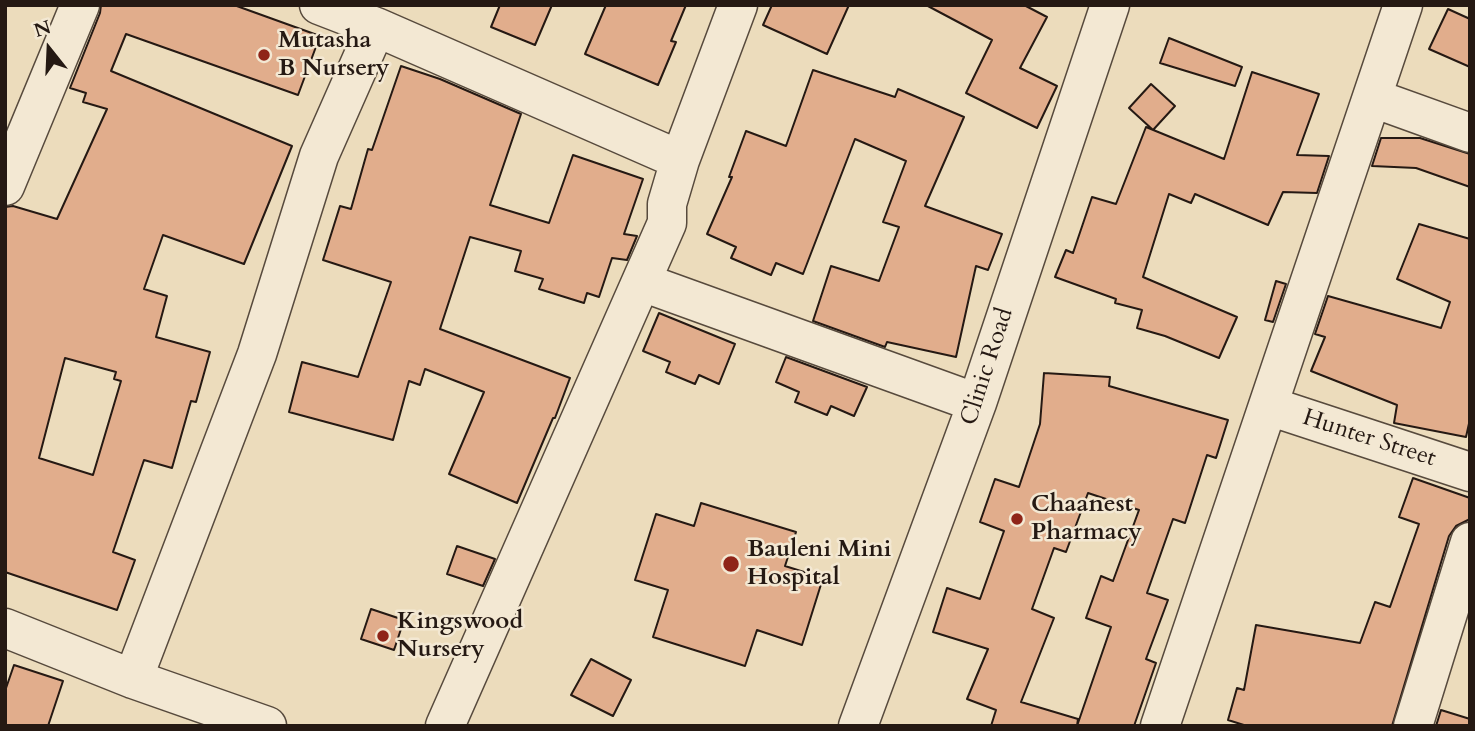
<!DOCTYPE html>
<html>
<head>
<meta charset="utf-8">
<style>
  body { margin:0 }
  #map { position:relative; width:1475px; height:731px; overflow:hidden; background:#ecdcbc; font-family:Cardo,serif }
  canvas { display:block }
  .frame { position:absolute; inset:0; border:7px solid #251913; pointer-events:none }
  .north { position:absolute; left:14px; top:14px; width:70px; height:70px; -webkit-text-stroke:5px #f3e8d3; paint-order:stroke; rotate:342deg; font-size:19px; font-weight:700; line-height:28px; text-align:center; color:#251913 }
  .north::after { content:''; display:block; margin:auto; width:24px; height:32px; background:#251913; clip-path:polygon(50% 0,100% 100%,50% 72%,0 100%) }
</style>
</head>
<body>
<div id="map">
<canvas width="1475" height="731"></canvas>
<div class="frame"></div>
<div class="north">N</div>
</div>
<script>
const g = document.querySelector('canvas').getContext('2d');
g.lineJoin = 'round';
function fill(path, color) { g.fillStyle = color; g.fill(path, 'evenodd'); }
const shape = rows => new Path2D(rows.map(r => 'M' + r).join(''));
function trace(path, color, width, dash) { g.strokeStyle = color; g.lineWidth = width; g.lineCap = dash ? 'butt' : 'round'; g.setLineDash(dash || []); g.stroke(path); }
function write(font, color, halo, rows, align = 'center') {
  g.font = font + ' Cardo,serif'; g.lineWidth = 5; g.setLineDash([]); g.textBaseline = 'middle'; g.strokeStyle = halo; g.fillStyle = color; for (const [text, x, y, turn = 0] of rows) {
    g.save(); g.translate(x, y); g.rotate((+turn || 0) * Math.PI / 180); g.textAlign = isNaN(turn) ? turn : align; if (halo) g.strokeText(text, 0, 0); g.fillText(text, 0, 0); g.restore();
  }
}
const building = shape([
  [101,5,234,5,320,36,298,95,126,34,111,71,292,146,244,264,163,235,144,289,167,296,156,337,210,352,196,402,191,401,172,468,144,460,113,552,135,560,117,610,5,572,5,207,13,206,57,219,107,109,83,102,86,93,70,88,100,13,101,5],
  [65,358,116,372,114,379,121,381,93,475,39,458,65,358],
  [500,5,552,5,535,45,491,27,500,5],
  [606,5,686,5,671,41,676,42,658,85,585,54,606,5],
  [772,5,849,5,827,54,763,25,772,5],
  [926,5,1024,5,1047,17,1020,68,1057,86,1037,128,966,93,992,40,926,5],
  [1448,9,1470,19,1470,67,1429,49,1448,9],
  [1169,38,1242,67,1235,86,1160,63,1169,38],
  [401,66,440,79,521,114,490,205,549,223,573,155,643,179,624,234,637,236,627,260,612,258,599,297,587,293,584,303,539,289,543,279,515,271,521,251,470,237,440,329,570,378,555,418,553,418,517,503,449,474,484,392,425,369,420,385,409,381,393,440,289,412,302,362,358,377,391,282,323,260,340,206,351,209,368,149,372,150,401,66],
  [813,70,895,97,898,89,964,117,925,206,1002,234,988,270,976,266,956,357,887,342,885,347,813,321,831,266,879,281,899,227,883,222,906,161,855,139,803,274,776,263,771,275,731,258,736,247,707,234,732,177,729,177,746,131,786,146,813,70],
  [1252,72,1319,94,1297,155,1329,156,1317,193,1283,192,1268,225,1195,194,1191,203,1169,194,1143,277,1237,317,1219,358,1165,336,1137,328,1142,310,1115,303,1116,299,1055,277,1066,250,1073,253,1092,197,1116,204,1146,127,1224,159,1252,72],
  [1151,84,1175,106,1153,130,1129,108,1151,84],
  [1381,138,1420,138,1470,154,1470,187,1416,168,1372,166,1381,138],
  [1419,224,1470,239,1470,419,1466,437,1394,423,1397,405,1311,371,1325,337,1315,334,1328,296,1441,328,1450,302,1397,279,1419,224],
  [1276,281,1286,284,1273,322,1265,320,1276,281],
  [659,313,735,344,719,384,699,375,695,384,666,372,670,362,643,351,659,313],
  [786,357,867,387,854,416,831,406,827,415,795,402,799,392,776,382,786,357],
  [1044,373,1110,377,1109,386,1228,420,1216,458,1207,455,1185,523,1173,519,1147,593,1168,600,1146,659,1156,663,1134,726,1077,726,1111,627,1086,618,1101,576,1113,581,1139,510,1088,493,1066,552,1054,548,1032,609,1054,618,1021,702,1078,719,1077,726,991,726,996,710,967,699,988,649,933,632,947,588,980,599,1004,531,980,522,995,479,1019,487,1040,424,1044,373],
  [1413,478,1470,498,1470,519,1456,526,1449,536,1392,726,1247,726,1228,720,1237,688,1244,690,1256,625,1360,643,1375,602,1390,607,1419,524,1399,517,1413,478],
  [701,503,796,532,785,566,823,578,802,645,757,630,745,666,653,637,668,590,635,580,656,514,694,526,701,503],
  [457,546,495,559,483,586,447,574,457,546],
  [371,609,404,620,394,650,361,639,371,609],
  [591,659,631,680,613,716,571,695,591,659],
  [14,665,63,681,48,726,5,726,5,691,14,665],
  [1441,710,1470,719,1470,726,1436,726,1441,710]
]);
const minor = shape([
  [319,5,376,27,680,160],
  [1373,98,1470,133],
  [5,186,80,5],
  [642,282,977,403],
  [1269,406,1470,472],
  [5,628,133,679,267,726],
  [133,679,257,354,319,156,376,27],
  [445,726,667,223,667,204,680,160,738,5],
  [858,726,977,403,1110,5],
  [1160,726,1403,5],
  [1413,726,1470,542]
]);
const markers = [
  [264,55,7,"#8f2418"],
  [1017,519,7,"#8f2418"],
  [731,564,9,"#8f2418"],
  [383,636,7,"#8f2418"]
];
const poiNames = [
  ["Mutasha",278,41],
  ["B Nursery",278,69],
  ["Chaanest",1031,505],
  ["Pharmacy",1031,533],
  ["Bauleni Mini",747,550],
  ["Hospital",747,578],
  ["Kingswood",397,622],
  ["Nursery",397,650]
];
const streetNames = [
  ["Clinic Road",988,367,-72],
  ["Hunter Street",1369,439,18]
];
fill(building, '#e1ad8c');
trace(building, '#251913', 2);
trace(minor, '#574a3d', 41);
trace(minor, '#f3e8d3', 38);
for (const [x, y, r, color] of markers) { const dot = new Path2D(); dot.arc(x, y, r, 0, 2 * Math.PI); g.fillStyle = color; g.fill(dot); trace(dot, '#f3e8d3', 2.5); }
write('bold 24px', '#251913', '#f3e8d3', poiNames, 'left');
write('24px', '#251913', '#f3e8d3', streetNames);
</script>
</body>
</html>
